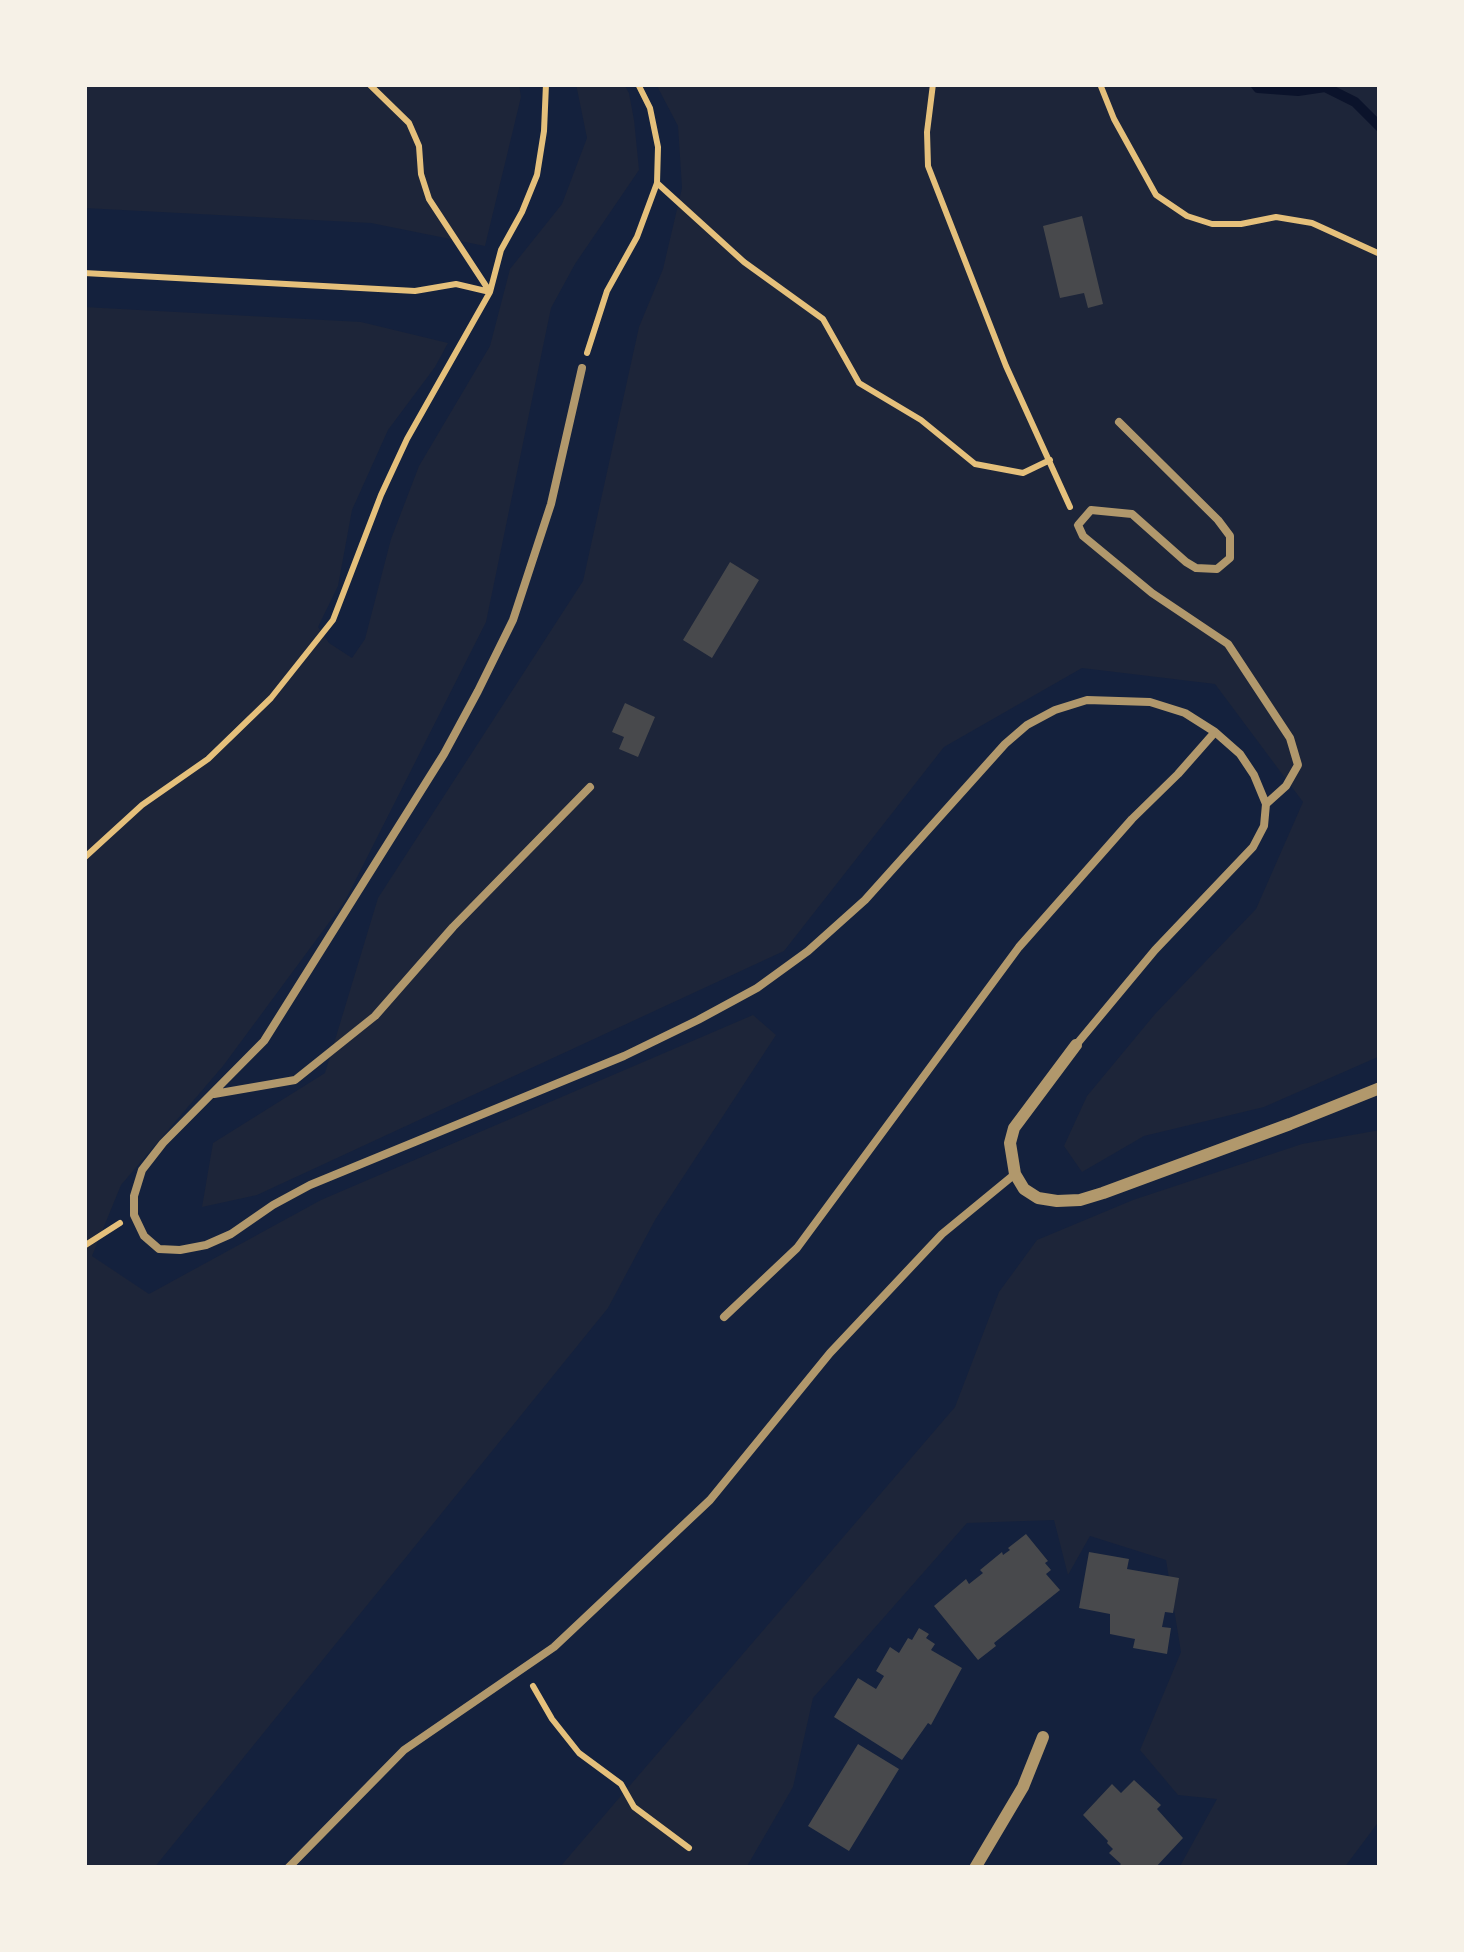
<!DOCTYPE html>
<html>
<head>
<meta charset="utf-8">
<style>
  body { margin:0 }
  #map { position:relative; width:1464px; height:1952px; overflow:hidden; background:#14213d; font-family:"PT Sans",sans-serif }
  canvas { display:block }
  .frame { position:absolute; inset:0; border:87px solid #f6f1e7; pointer-events:none }
</style>
</head>
<body>
<div id="map">
<canvas width="1464" height="1952"></canvas>
<div class="frame"></div>
</div>
<script>
const g = document.querySelector('canvas').getContext('2d');
g.lineJoin = 'round';
function fill(path, color) { g.fillStyle = color; g.fill(path, 'evenodd'); }
const shape = rows => new Path2D(rows.map(r => 'M' + r).join(''));
function trace(path, color, width, dash) { g.strokeStyle = color; g.lineWidth = width; g.lineCap = dash ? 'butt' : 'round'; g.setLineDash(dash || []); g.stroke(path); }
const green = shape([
  [84,84,519,84,521,97,485,246,371,223,84,208],
  [576,84,624,84,629,93,634,120,639,170,575,264,551,308,486,622,345,901,223,1066,121,1185,92,1256,149,1294,321,1200,753,1015,776,1035,655,1220,608,1308,154,1868,84,1868,84,307,361,322,448,343,435,367,388,430,352,510,338,586,318,627,329,643,352,658,365,639,391,539,419,466,490,346,510,269,562,204,587,138],
  [656,84,1380,84,1380,1056,1264,1107,1144,1136,1082,1172,1064,1146,1087,1096,1155,1014,1256,909,1303,802,1215,684,1082,668,944,747,784,951,257,1195,202,1207,213,1143,325,1073,378,898,583,581,639,327,663,269,682,188,678,126],
  [1380,1130,1380,1820,1344,1868,1179,1868,1217,1799,1178,1795,1140,1750,1181,1652,1166,1560,1090,1536,1068,1575,1054,1520,967,1523,813,1698,793,1787,746,1868,559,1868,955,1407,999,1292,1037,1240,1133,1200,1302,1144]
]);
const stream = shape([
  [1255,84,1258,88,1298,91,1325,87,1355,102,1380,127]
]);
const building = shape([
  [1082,216,1103,304,1088,308,1084,293,1060,298,1043,226],
  [730,562,759,580,712,658,683,640],
  [625,703,655,717,638,757,619,749,624,737,612,732],
  [1026,1534,1048,1561,1045,1563,1051,1570,1046,1574,1060,1590,994,1643,996,1646,978,1660,934,1606,966,1579,969,1584,983,1573,980,1570,1002,1552,1003,1555,1010,1550,1008,1548],
  [1089,1552,1129,1559,1127,1569,1179,1578,1173,1613,1165,1612,1162,1627,1171,1628,1167,1654,1133,1648,1135,1639,1110,1634,1110,1614,1079,1608],
  [919,1628,929,1634,926,1638,935,1644,931,1650,962,1668,931,1725,928,1723,902,1760,834,1717,858,1678,876,1689,884,1676,876,1671,890,1647,899,1653,908,1638,912,1640],
  [858,1744,899,1769,849,1851,808,1826],
  [1134,1780,1161,1805,1157,1809,1183,1838,1155,1868,1117,1868,1121,1864,1109,1853,1113,1849,1107,1843,1108,1841,1083,1815,1112,1784,1121,1793]
]);
const path = shape([
  [369,84,409,123,419,146,421,174,429,199,488,289],
  [933,84,927,132,928,166,1006,366,1070,507],
  [1100,84,1114,119,1156,195,1187,216,1212,224,1241,224,1276,217,1312,223,1380,254],
  [657,183,744,262,823,319,859,383,921,420,975,464,1023,473,1050,460],
  [84,273,415,291,456,284,490,292],
  [587,353,607,291,637,237,657,183,658,147,650,108,638,84],
  [84,858,142,805,208,759,271,698,333,620,381,495,407,439,490,292,501,250,522,212,537,175,544,131,546,84],
  [84,1246,120,1223],
  [533,1686,552,1719,579,1753,621,1784,634,1807,689,1848]
]);
const service = shape([
  [582,368,551,504,513,620,478,691,444,754,264,1041,163,1143,142,1170,134,1196,134,1215,144,1236,159,1249,180,1250,206,1245,231,1234,273,1205,310,1185,624,1056,698,1020,757,988,808,951,865,900,1005,744,1027,725,1055,710,1087,700,1150,702,1185,713,1215,732,1240,754,1254,775,1266,804,1264,826,1253,847,1155,950,1076,1045],
  [1119,422,1218,520,1230,536,1230,558,1217,569,1196,568,1186,562,1132,514,1091,510,1078,525,1083,536,1152,593,1228,644,1290,738,1298,765,1286,786,1266,804],
  [214,1094,295,1080,375,1016,453,927,590,787],
  [724,1317,797,1248,1019,947,1132,819,1178,774,1215,732],
  [288,1868,404,1750,554,1647,710,1500,830,1353,942,1234,1015,1174]
]);
const minor = shape([
  [1076,1045,1014,1128,1010,1143,1015,1174,1024,1189,1038,1198,1057,1201,1080,1200,1103,1193,1290,1124,1380,1088],
  [975,1868,1023,1787,1043,1737]
]);
fill(green, '#1d2539');
trace(stream, '#0b132b', 10);
fill(building, '#48494c');
trace(path, '#e5c07b', 6);
trace(service, '#b1986c', 8);
trace(minor, '#b1986c', 12);
</script>
</body>
</html>
